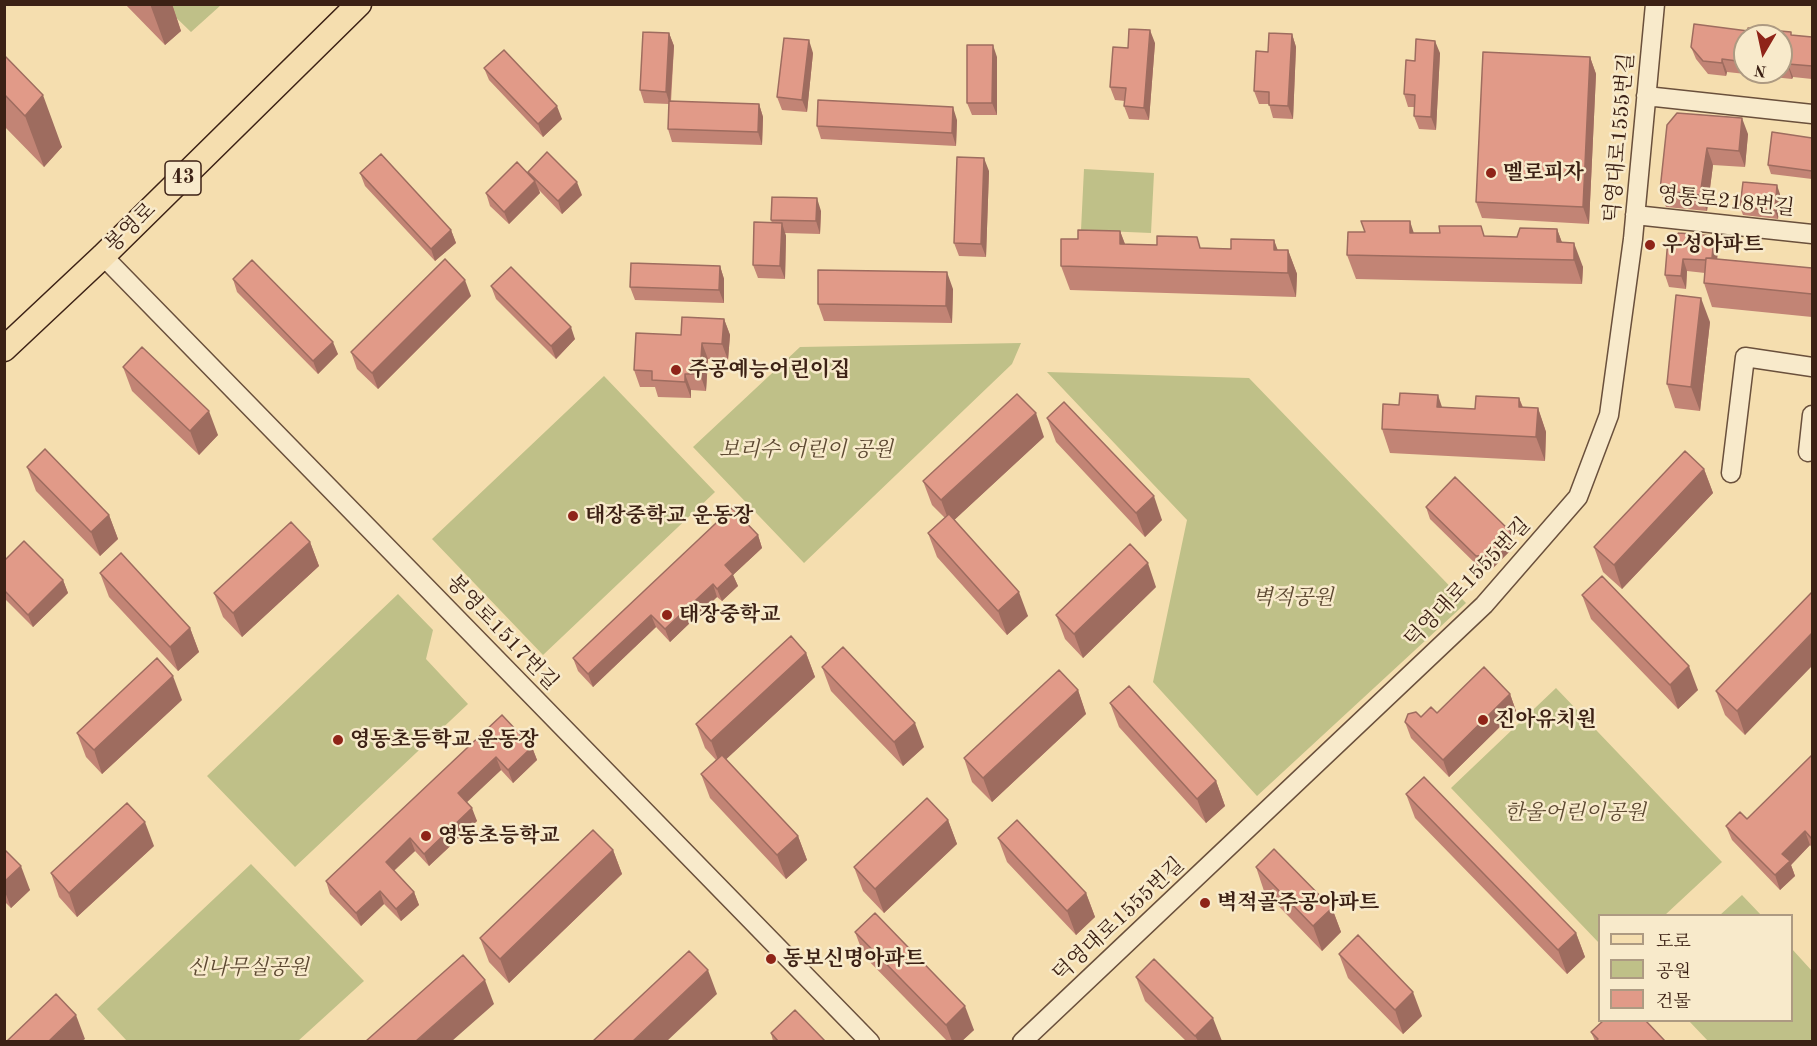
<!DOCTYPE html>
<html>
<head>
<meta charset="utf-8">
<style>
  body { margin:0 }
  #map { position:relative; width:1817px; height:1046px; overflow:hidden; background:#f5deaf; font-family:"Old Standard TT","Noto Serif KR",serif }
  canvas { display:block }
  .frame { position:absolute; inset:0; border:6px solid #3c2115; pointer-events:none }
  .legend { position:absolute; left:1598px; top:914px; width:195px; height:108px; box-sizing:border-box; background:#f8eacb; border:2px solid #ad9a82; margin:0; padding:8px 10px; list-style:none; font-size:18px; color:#3c2115 }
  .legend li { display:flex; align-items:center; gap:12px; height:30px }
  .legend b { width:30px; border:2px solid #ad9a82 }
  .north { position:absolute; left:1733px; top:24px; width:60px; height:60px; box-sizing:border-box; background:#f8eacb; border:2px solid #ad9a82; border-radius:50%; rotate:189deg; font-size:16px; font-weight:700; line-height:24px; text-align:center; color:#3c2115 }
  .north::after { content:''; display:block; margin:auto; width:21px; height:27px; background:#8f2418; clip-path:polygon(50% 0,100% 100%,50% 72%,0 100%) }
</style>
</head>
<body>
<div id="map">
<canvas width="1817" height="1046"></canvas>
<div class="frame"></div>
<ul class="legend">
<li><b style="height:8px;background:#f5deaf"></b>도로</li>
<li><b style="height:16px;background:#bfc088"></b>공원</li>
<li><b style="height:16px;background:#e19a88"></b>건물</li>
</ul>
<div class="north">N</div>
</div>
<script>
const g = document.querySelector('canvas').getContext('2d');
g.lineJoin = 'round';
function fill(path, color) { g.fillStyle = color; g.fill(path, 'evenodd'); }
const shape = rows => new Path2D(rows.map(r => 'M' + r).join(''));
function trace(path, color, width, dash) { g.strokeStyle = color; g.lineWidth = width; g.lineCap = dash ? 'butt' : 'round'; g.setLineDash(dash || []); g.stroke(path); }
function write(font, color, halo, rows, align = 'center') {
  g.font = font + ' "Old Standard TT","Noto Serif KR",serif'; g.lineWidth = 5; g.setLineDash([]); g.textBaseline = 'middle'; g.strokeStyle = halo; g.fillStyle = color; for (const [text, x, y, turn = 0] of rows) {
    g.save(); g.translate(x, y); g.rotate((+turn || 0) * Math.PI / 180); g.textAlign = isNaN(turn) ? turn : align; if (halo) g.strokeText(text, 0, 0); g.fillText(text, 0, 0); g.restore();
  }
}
const green = shape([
  [163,5,221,5,191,32],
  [1084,169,1154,173,1151,233,1081,230],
  [1021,343,1012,364,804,563,693,447,800,347],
  [1047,372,1249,378,1466,603,1257,796,1153,682,1187,520],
  [604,376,715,492,543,655,432,539],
  [398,594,433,630,426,659,468,704,295,867,207,776],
  [1556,688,1722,862,1665,915,1600,916,1599,943,1451,788],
  [251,864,364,981,298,1041,127,1041,97,1009],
  [1742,895,1761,915,1720,915],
  [1792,949,1812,971,1812,1041,1708,1041,1689,1021,1792,1020]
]);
const minor = shape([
  [1646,96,1812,114],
  [1635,215,1812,234],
  [103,256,870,1042],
  [1808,452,1812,415],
  [1731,473,1745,357,1812,367],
  [1022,1042,1484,605,1578,497,1609,415,1633,239,1655,4]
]);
const major = shape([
  [4,349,103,256,359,4]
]);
const wall = shape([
  [125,4,172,4,181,31,165,45],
  [1748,31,1812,37,1812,79,1793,77,1792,79,1727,72,1726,76,1708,74,1696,59,1691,47],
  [1745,36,1781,36,1781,72,1745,72],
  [669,33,674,46,671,102,759,104,763,117,762,145,672,142,668,129,669,104,644,103,640,90],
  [1292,34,1296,47,1293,119,1273,118,1269,104,1259,104,1254,91,1268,52],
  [1155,43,1149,120,1129,119,1124,106,1125,101,1115,100,1110,87,1128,48],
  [813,53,807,112,782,110,777,97],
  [1440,53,1436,130,1419,129,1414,116,1415,107,1408,107,1404,94,1415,61],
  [4,55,62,147,44,167,4,126],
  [997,57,997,115,972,115,967,103],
  [1590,57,1596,74,1589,224,1482,218,1476,202],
  [484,68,562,119,543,137,489,80],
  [957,120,956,146,821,139,817,126],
  [1667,125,1748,134,1745,167,1713,165,1707,211,1666,207,1660,190],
  [1812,138,1812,179,1771,174,1768,165],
  [989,171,986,257,959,256,954,243],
  [528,172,582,195,562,214,539,190,540,193,509,224,490,206,486,193,529,174],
  [360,173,451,230,456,243,435,261,365,186],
  [1780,194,1778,219,1743,215,1740,207],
  [821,211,820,234,785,233,786,236,785,279,758,278,753,265,772,223,771,220],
  [1557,229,1562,243,1583,267,1582,284,1356,279,1347,255,1414,233,1517,237],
  [1120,231,1125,244,1231,249,1274,240,1277,250,1288,250,1297,274,1296,297,1070,290,1061,266,1078,239],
  [1714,236,1718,249,1717,259,1812,268,1812,317,1712,307,1704,283,1705,273,1687,271,1686,289,1669,287,1665,275,1668,239],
  [720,266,724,279,724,303,635,300,630,287],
  [233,279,338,354,318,374,237,292],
  [491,286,575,339,556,359,496,299],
  [953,289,952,323,824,321,818,304],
  [471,296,378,389,357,369,351,352],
  [724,319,730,335,728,360,708,359,706,391,691,390,691,398,658,397,655,387,640,387,634,370,681,335],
  [1710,322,1700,411,1675,408,1667,384],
  [123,367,218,435,199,455,132,391],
  [1519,398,1523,407,1538,408,1546,432,1545,461,1390,453,1382,429,1399,405,1475,409],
  [1047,418,1162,520,1145,537,1056,442],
  [1044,437,954,520,1028,616,1007,635,937,557,928,533,945,518,932,505,923,481],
  [27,467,109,515,118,539,100,556,36,491],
  [1704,469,1713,493,1622,589,1603,572,1594,547],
  [1426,507,1516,545,1493,568,1481,569,1430,519],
  [758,535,762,548,733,575,738,586,722,601,717,597,670,642,656,627,593,687,578,671,573,658],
  [310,542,319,566,242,637,223,617,214,593],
  [4,561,63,580,68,593,33,627,4,598],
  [100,573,190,628,199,652,178,671,109,597],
  [1156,587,1083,658,1065,639,1056,615],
  [1812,592,1745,735,1725,715,1716,691],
  [1582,595,1698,690,1678,709,1591,619],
  [806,653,815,677,726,759,798,836,807,860,786,879,710,798,701,774,716,760,705,748,696,724],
  [822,667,924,747,903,766,831,691],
  [1078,690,1086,714,992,802,972,782,964,758],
  [1510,694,1516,711,1449,777,1411,738,1405,722,1421,717],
  [182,700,102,774,86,757,77,733],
  [1110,703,1216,781,1225,806,1206,823,1119,727],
  [502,715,532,747,537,760,513,783,501,770,466,802,477,821,429,866,415,851,394,871,414,892,419,905,401,921,384,904,361,926,330,894,326,881],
  [1812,755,1812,848,1810,845,1791,865,1795,876,1780,890,1732,840,1726,826,1747,819],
  [1406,794,1576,933,1585,957,1567,974,1415,818],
  [948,820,957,844,884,913,863,891,854,867],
  [998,838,1086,893,1095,917,1076,935,1007,862],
  [154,846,77,917,59,897,51,873],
  [4,849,30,890,11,908,4,901],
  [613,850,622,874,509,983,489,962,480,938],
  [1256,867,1332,908,1341,932,1322,951,1264,891],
  [855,932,974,1030,962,1041,947,1041,864,956],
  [1339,954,1422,1016,1403,1034,1348,978],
  [1136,977,1222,1041,1186,1041,1145,1001],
  [1591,1032,1665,1041,1595,1041],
  [771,1033,825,1041,773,1041]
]);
const shadedWall = shape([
  [150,4,172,4,181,31,165,45],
  [1150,30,1155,43,1149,120,1144,108],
  [669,33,674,46,670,105,666,92],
  [1292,34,1296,47,1293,119,1288,106],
  [809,40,813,53,807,112,802,100],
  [1435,41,1440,53,1436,130,1431,117],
  [993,45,997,57,997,115,992,103],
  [1590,57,1596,74,1589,224,1583,207],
  [1722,59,1727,72,1726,76,1722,63],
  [1788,64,1793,77,1792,79,1788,66],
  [43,95,62,147,44,167,25,116],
  [759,104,763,117,762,145,758,132],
  [557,106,562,119,543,137,538,124],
  [953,107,957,120,956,146,952,133],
  [1742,118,1748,134,1745,167,1739,151],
  [1707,148,1713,165,1707,211,1700,195],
  [984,158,989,171,986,257,981,244],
  [535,181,540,193,509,224,504,212],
  [577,182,582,195,562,214,558,201],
  [1777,185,1780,194,1778,219,1775,211],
  [817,198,821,211,820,234,816,221],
  [1410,221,1418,246,1410,233],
  [782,223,786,236,785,279,780,266],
  [1557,229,1566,253,1557,242],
  [451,230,456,243,435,261,431,249],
  [1120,231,1129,255,1120,244],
  [1714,236,1718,249,1716,273,1712,261],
  [1274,240,1283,264,1282,274,1274,250],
  [1574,243,1583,267,1582,284,1574,260],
  [1288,250,1297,274,1296,297,1288,273],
  [1683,259,1687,271,1686,289,1681,276],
  [720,266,724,279,724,303,719,290],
  [947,272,953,289,952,323,946,306],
  [465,280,471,296,378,389,372,373],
  [1701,298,1710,322,1700,411,1691,387],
  [724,319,730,335,728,360,722,344],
  [571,327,575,339,556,359,551,346],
  [333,342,338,354,318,374,313,361],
  [702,343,708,359,706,391,700,374],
  [685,374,691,390,691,398,685,382],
  [1438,395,1446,419,1437,407],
  [1519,398,1528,422,1519,407],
  [1538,408,1546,432,1545,461,1536,437],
  [209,411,218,435,199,455,190,431],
  [1036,413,1044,437,950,524,941,500],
  [1704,469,1713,493,1622,589,1614,565],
  [1154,496,1162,520,1145,537,1136,513],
  [109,515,118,539,100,556,91,532],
  [1511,532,1516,545,1493,568,1489,555],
  [758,535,762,548,733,575,738,586,722,601,717,589,725,565],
  [310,542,319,566,242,637,233,613],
  [1148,563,1156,587,1083,658,1074,634],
  [63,580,68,593,33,627,28,615],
  [713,584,717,597,670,642,665,629],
  [1019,592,1028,616,1007,635,998,611],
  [651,615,656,627,593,687,588,674],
  [190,628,199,652,178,671,170,647],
  [1812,633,1812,666,1745,735,1737,711],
  [806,653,815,677,720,765,711,741],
  [1689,666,1698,690,1678,709,1670,685],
  [173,676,182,700,102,774,94,750],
  [1078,690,1086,714,992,802,983,778],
  [1510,694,1516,711,1449,777,1443,760],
  [915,723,924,747,903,766,894,742],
  [532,747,537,760,513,783,508,770],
  [496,757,501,770,463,806,458,793],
  [1216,781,1225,806,1206,823,1197,799],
  [472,808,477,821,429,866,424,854],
  [948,820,957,844,884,913,875,889],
  [145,822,154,846,77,917,69,893],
  [1805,831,1810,845,1791,865,1795,876,1780,890,1775,875,1782,854],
  [798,836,807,860,786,879,777,855],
  [410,838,415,851,390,874,386,862],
  [613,850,622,874,509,983,500,959],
  [21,866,30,890,11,908,4,889,4,882],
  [380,891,384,904,361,926,356,913],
  [414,892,419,905,401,921,396,909],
  [1086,893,1095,917,1076,935,1067,911],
  [1332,908,1341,932,1322,951,1313,926],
  [1576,933,1585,957,1567,974,1558,950],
  [708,970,717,994,667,1041,633,1041],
  [485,980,494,1004,452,1041,416,1041],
  [1413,992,1422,1016,1403,1034,1395,1010],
  [965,1006,974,1030,962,1041,952,1041,946,1025],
  [76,1015,85,1039,82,1041,49,1041],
  [1213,1018,1222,1041,1198,1041,1195,1036]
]);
const building = shape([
  [1694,24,1748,31,1748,28,1791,32,1791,35,1812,37,1812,66,1788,64,1788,66,1781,66,1781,36,1745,36,1745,62,1722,59,1722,63,1703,61,1691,47,1694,24],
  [1129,29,1150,30,1144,108,1124,106,1126,88,1110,87,1113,47,1128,48,1129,29],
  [643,32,669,33,666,92,640,90,643,32],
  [1269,33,1292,34,1288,106,1269,105,1269,92,1254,91,1256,51,1268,52,1269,33],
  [784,38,809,40,802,100,777,97,784,38],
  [1416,39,1435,41,1431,117,1414,116,1415,95,1404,94,1406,60,1415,61,1416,39],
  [967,45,993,45,992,103,967,103,967,45],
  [504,50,557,106,538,124,484,68,504,50],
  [1483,52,1590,57,1583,207,1476,202,1483,52],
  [4,55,43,95,25,116,4,94,4,55],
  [818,100,953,107,952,133,817,126,818,100],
  [669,101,759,104,758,132,668,129,669,101],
  [1677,113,1742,118,1739,151,1707,148,1700,195,1660,190,1667,125,1677,113],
  [1772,132,1812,138,1812,171,1768,165,1772,132],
  [547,152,577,182,558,201,528,172,547,152],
  [381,154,451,230,431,249,360,173,381,154],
  [957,157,984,158,981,244,954,243,957,157],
  [517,162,535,181,504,212,486,193,517,162],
  [1743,182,1777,185,1775,211,1740,207,1743,182],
  [772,197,817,198,816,221,771,220,772,197],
  [1361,221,1410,221,1410,233,1440,233,1439,226,1481,226,1484,236,1517,237,1520,228,1557,229,1557,242,1574,243,1574,260,1347,255,1348,232,1365,232,1361,221],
  [754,222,782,223,780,266,753,265,754,222],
  [1078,230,1120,231,1120,244,1157,245,1157,236,1197,237,1200,248,1231,249,1231,239,1274,240,1274,250,1288,250,1288,273,1061,266,1061,239,1078,239,1078,230],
  [1679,233,1714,236,1712,258,1706,258,1706,260,1683,259,1681,276,1665,275,1668,239,1679,233],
  [1706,258,1812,268,1812,294,1704,283,1706,258],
  [445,259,465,280,372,373,351,352,445,259],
  [252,260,333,342,313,361,233,279,252,260],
  [631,263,720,266,719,290,630,287,631,263],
  [511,267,571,327,551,346,491,286,511,267],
  [818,270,947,272,946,306,818,304,818,270],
  [1676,295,1701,298,1691,387,1667,384,1676,295],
  [682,317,724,319,722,344,702,343,700,374,685,374,685,382,652,380,652,371,634,370,636,333,681,335,682,317],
  [142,347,209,411,190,431,123,367,142,347],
  [1400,393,1438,395,1437,407,1475,409,1476,396,1519,398,1519,407,1538,408,1536,437,1382,429,1383,404,1399,405,1400,393],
  [1017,394,1036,413,941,500,923,481,1017,394],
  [1064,402,1154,496,1136,513,1047,418,1064,402],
  [45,449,109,515,91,532,27,467,45,449],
  [1685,451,1704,469,1614,565,1594,547,1685,451],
  [1455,477,1511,532,1489,555,1476,556,1426,507,1455,477],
  [732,508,758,535,725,565,733,574,717,589,713,584,665,629,651,615,588,674,573,658,732,508],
  [949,514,1019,592,998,611,928,533,949,514],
  [291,522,310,542,233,613,214,593,291,522],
  [24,541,63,580,28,615,4,590,4,561,24,541],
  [1130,544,1148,563,1074,634,1056,615,1130,544],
  [121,553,190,628,170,647,100,573,121,553],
  [1602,576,1689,666,1670,685,1582,595,1602,576],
  [1812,592,1812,633,1737,711,1716,691,1812,592],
  [791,636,806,653,711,741,696,724,791,636],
  [843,647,915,723,894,742,822,667,843,647],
  [157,658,173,676,94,750,77,733,157,658],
  [1484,667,1510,694,1443,760,1405,722,1408,714,1416,712,1421,717,1431,707,1437,713,1484,667],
  [1059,670,1078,690,983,778,964,758,1059,670],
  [1129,686,1216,781,1197,799,1110,703,1129,686],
  [502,715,532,747,508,770,496,757,458,793,472,808,424,854,410,838,386,862,414,892,396,909,380,891,356,913,326,881,502,715],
  [722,755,798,836,777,855,701,774,722,755],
  [1812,755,1812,839,1805,831,1782,854,1790,861,1775,875,1726,826,1740,812,1747,819,1812,755],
  [1424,777,1576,933,1558,950,1406,794,1424,777],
  [927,798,948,820,875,889,854,867,927,798],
  [127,803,145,822,69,893,51,873,127,803],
  [1017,820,1086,893,1067,911,998,838,1017,820],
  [593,830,613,850,500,959,480,938,593,830],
  [4,849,21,866,4,882,4,849],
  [1274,849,1332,908,1313,926,1256,867,1274,849],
  [875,913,965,1006,946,1025,855,932,875,913],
  [1358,935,1413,992,1395,1010,1339,954,1358,935],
  [689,951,708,970,633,1041,593,1041,689,951],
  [463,955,485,980,416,1041,366,1041,463,955],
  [1154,959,1213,1018,1195,1036,1136,977,1154,959],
  [56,994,76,1015,49,1041,7,1041,56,994],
  [795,1010,825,1041,778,1041,771,1033,795,1010],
  [1604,1020,1645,1020,1665,1041,1596,1041,1598,1039,1591,1032,1604,1020]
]);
const markers = [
  [1491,173,6,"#8f2418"],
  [1650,245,6,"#8f2418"],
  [676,370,6,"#8f2418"],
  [573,516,6,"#8f2418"],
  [667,615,6,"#8f2418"],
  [1483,720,6,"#8f2418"],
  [338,740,6,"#8f2418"],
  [426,836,6,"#8f2418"],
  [1205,903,6,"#8f2418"],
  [771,959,6,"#8f2418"]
];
const shields = [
  [183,178,36]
];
const shieldNames = [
  ["43",183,178]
];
const streetNames = [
  ["덕영대로1555번길",1620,138,-85],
  ["영통로218번길",1726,202,6],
  ["봉영로",131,228,-44],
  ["덕영대로1555번길",1468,583,-46],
  ["봉영로1517번길",502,633,46],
  ["덕영대로1555번길",1119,920,-43]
];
const poiNames = [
  ["멜로피자",1503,173],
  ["우성아파트",1662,245],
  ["주공예능어린이집",688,370],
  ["태장중학교 운동장",585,516],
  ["태장중학교",679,615],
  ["진아유치원",1495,720],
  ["영동초등학교 운동장",350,740],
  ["영동초등학교",438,836],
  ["벽적골주공아파트",1217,903],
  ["동보신명아파트",783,959]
];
const parkNames = [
  ["보리수 어린이 공원",806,450],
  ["벽적공원",1293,598],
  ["한울어린이공원",1575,813],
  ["신나무실공원",248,968]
];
fill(green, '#bfc088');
trace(minor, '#6a503c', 21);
trace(major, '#3c2115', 27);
trace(minor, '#f8eacb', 18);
trace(major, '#f5deaf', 24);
fill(wall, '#c28475');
fill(shadedWall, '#9e6c5f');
fill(building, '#e19a88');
trace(building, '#9e6c5f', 1.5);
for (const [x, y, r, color] of markers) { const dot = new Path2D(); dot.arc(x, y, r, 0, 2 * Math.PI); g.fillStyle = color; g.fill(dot); trace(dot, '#f8eacb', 2); }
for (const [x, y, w] of shields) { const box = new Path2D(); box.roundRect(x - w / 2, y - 17, w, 34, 4.5); g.fillStyle = '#f8eacb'; g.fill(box); trace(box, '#3c2115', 1.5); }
write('bold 20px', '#3c2115', null, shieldNames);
write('21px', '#3c2115', '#f8eacb', streetNames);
write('bold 21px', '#3c2115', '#f8eacb', poiNames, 'left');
write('italic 21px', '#5d4932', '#f8eacb', parkNames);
</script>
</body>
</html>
